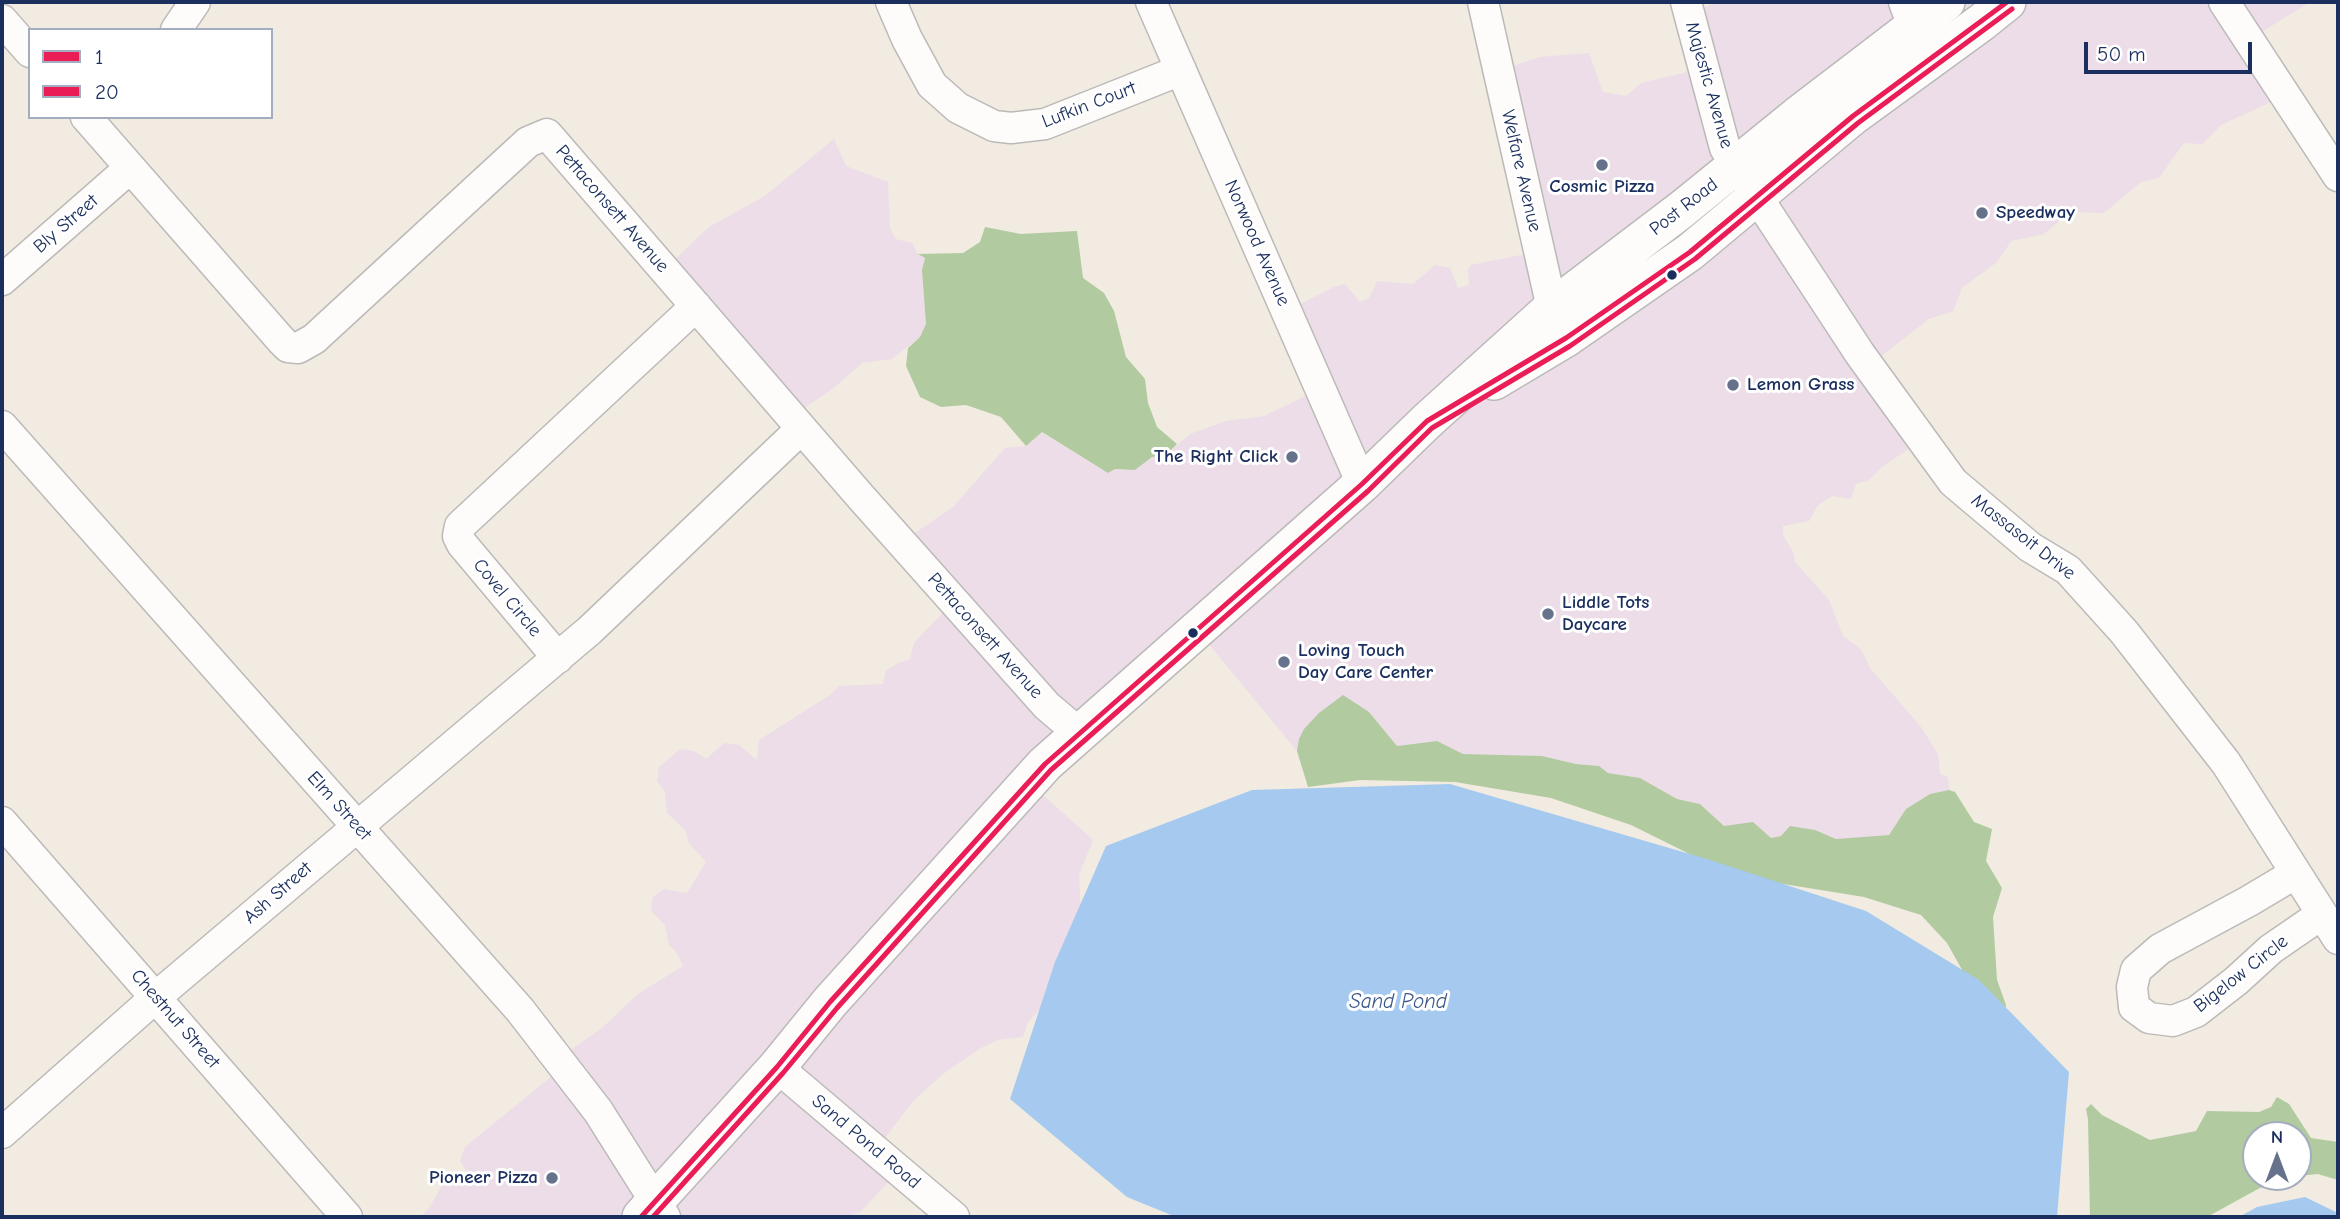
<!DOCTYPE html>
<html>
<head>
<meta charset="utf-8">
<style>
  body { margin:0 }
  #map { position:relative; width:2340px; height:1219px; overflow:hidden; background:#f1ebe1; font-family:"Comic Neue",sans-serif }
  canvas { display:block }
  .frame { position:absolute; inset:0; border:4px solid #1b2f5e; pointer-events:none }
  .legend { position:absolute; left:28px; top:28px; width:245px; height:91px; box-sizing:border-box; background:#fff; border:2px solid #a4acbf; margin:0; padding:9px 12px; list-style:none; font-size:21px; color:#1b2f5e }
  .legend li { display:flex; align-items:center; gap:14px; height:35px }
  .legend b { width:35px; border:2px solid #a4acbf }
  .north { position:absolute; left:2242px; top:1121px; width:70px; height:70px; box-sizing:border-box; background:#fff; border:2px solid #a4acbf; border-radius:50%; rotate:0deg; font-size:19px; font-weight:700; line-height:28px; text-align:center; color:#1b2f5e }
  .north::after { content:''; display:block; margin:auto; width:24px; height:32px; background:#66718c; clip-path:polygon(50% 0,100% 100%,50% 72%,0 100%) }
  .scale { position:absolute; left:2084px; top:42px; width:168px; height:32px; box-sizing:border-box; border:4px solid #1b2f5e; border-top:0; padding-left:9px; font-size:21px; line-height:24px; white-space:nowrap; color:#1b2f5e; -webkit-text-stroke:5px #fff; paint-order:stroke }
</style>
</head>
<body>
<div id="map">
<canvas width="2340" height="1219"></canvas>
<div class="frame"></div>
<ul class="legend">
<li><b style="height:9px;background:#ea1d57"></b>1</li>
<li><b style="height:9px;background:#ea1d57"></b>20</li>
</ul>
<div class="north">N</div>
<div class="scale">50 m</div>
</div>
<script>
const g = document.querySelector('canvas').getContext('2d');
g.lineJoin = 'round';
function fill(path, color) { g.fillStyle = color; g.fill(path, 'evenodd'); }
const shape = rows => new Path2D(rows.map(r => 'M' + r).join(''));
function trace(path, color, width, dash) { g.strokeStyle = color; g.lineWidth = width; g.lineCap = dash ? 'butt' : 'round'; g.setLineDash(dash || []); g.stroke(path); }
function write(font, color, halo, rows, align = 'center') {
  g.font = font + ' "Comic Neue",sans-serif'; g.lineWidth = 6; g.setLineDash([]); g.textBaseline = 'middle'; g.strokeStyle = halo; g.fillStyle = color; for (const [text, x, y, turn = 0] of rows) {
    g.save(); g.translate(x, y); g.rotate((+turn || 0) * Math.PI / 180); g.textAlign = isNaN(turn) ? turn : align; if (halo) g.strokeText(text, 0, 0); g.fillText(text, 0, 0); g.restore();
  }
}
const built = shape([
  [1718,2,2310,2,2252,38,2284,96,2221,125,2202,144,2184,143,2159,178,2141,182,2104,213,2070,212,2044,234,2011,241,1997,262,1962,288,1953,311,1929,319,1871,364,1920,441,1882,467,1869,480,1856,484,1851,499,1832,496,1818,505,1809,521,1783,526,1783,535,1793,552,1795,562,1829,600,1843,636,1861,649,1870,668,1921,727,1938,754,1940,774,1948,777,1949,790,1930,794,1906,809,1889,835,1836,839,1815,830,1771,838,1753,823,1724,826,1700,804,1677,799,1640,778,1608,773,1599,766,1576,764,1542,756,1462,754,1437,741,1397,746,1369,712,1299,739,1297,751,1198,631,1031,784,1093,840,1079,875,1081,914,1050,998,1028,1022,1023,1037,997,1040,979,1049,943,1074,913,1101,882,1142,898,1172,860,1212,847,1217,420,1217,430,1207,442,1185,469,1175,460,1161,465,1147,563,1067,562,1056,602,1028,638,994,683,966,677,953,669,945,665,925,651,911,653,897,664,889,687,893,706,862,689,843,685,830,667,813,665,792,657,781,659,767,680,749,694,751,706,759,724,743,739,745,757,760,759,740,830,695,839,686,883,684,886,671,896,664,910,659,914,643,955,600,912,535,953,507,1005,448,1026,446,1041,432,1108,473,1115,469,1135,470,1152,457,1166,455,1190,434,1226,421,1264,416,1316,391,1289,310,1334,287,1345,284,1360,302,1369,298,1377,281,1413,284,1435,265,1450,268,1458,288,1469,285,1468,270,1471,265,1536,252,1497,71,1540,57,1589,53,1603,92,1626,96,1641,83,1701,69,1691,12],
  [834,139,846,166,888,182,890,228,896,239,912,243,918,254,925,258,922,270,926,324,920,337,892,359,862,363,835,387,796,414,666,268,709,227,765,196]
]);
const forest = shape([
  [985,227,1021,234,1077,231,1083,278,1104,293,1114,311,1126,357,1145,379,1148,403,1157,427,1177,444,1166,455,1152,457,1135,470,1115,469,1108,473,1042,432,1026,446,1001,417,966,405,941,407,920,397,906,366,908,348,920,337,926,324,922,270,925,258,918,254,963,253,980,242],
  [1343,695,1369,712,1397,746,1437,741,1463,754,1542,756,1576,764,1599,766,1608,773,1640,778,1677,799,1700,804,1724,826,1753,822,1771,838,1781,836,1790,826,1815,830,1836,839,1889,835,1906,809,1930,794,1949,790,1955,792,1974,822,1992,829,1986,861,2002,888,1993,917,1997,980,2006,1005,2002,1025,1988,1016,1947,943,1921,915,1864,897,1734,876,1631,825,1551,798,1455,782,1360,780,1308,787,1297,751,1299,739,1304,729,1319,713],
  [2277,1097,2289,1104,2311,1138,2338,1142,2338,1180,2318,1174,2298,1176,2298,1135,2256,1135,2256,1177,2292,1177,2278,1178,2207,1217,2090,1217,2088,1119,2086,1109,2091,1104,2102,1115,2150,1140,2196,1131,2207,1111,2259,1112,2271,1107]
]);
const water = shape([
  [1450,784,1707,859,1866,911,1979,980,2069,1072,2057,1217,1176,1217,1127,1197,1010,1099,1055,962,1106,846,1252,790],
  [2305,1197,2338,1213,2338,1217,2239,1217,2257,1207]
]);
const minor = shape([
  [891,2,907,39,932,85,958,108,994,126,1011,128,1045,124,1181,70],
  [1151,2,1362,484],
  [1483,2,1552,308,1560,324],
  [1686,2,1725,148,1860,354,1953,482,2030,547,2068,570,2124,632,2226,763,2338,939],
  [1904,2,1913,27],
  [2224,2,2338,176],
  [2,20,30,52],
  [176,30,195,2],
  [86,117,281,340,288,347,298,348,314,339,528,142,547,134,860,496,1047,706,1079,733],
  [2,280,130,168],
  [2,426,520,1010,598,1111,665,1217],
  [558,658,462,544,458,536,460,526,696,306],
  [2,822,347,1217],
  [2296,873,2249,901,2160,949,2136,970,2132,987,2134,1007,2149,1018,2173,1021,2196,1012,2236,981,2271,949,2322,914],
  [777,1067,954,1217],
  [2,1133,156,997,590,630,801,429]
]);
const major = shape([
  [1494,381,1566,338,1690,252,1853,116,1982,22,2007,2],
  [641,1217,777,1067,830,1002,1045,764,1362,484,1427,421,1552,308,1681,210,1797,116,1946,2]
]);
const bus1 = shape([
  [641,1217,777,1067,830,1002,1045,764,1362,484,1427,421,1566,338,1690,252,1853,116,2007,2]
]);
const bus2 = shape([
  [653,1217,783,1073,837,1008,1051,770,1368,491,1432,428,1570,346,1695,259,1858,123,2012,9]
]);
const markers = [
  [1602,165,7,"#66718c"],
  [1982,213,7,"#66718c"],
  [1672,275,6,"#1b2f5e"],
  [1733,385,7,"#66718c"],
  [1292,457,7,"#66718c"],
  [1548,614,7,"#66718c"],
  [1193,633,6,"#1b2f5e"],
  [1284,662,7,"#66718c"],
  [552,1178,7,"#66718c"]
];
const streetNames = [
  ["Majestic Avenue",1709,85,74],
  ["Lufkin Court",1089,105,-21],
  ["Welfare Avenue",1521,171,77],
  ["Post Road",1684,207,-38],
  ["Pettaconsett Avenue",612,209,49],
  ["Bly Street",66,224,-41],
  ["Norwood Avenue",1257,243,66],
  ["Massasoit Drive",2023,537,38],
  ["Covel Circle",507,598,50],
  ["Pettaconsett Avenue",985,636,48],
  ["Elm Street",339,806,48],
  ["Ash Street",278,893,-41],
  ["Bigelow Circle",2241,974,-38],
  ["Chestnut Street",175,1019,49],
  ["Sand Pond Road",866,1142,40]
];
const poiNames = [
  ["Cosmic Pizza",1602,187,"center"],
  ["Speedway",1996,213],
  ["Lemon Grass",1747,385],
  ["The Right Click",1278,457,"right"],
  ["Liddle Tots",1562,603],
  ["Daycare",1562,625],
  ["Loving Touch",1298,651],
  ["Day Care Center",1298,673],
  ["Pioneer Pizza",538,1178,"right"]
];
const waterNames = [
  ["Sand Pond",1398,1002]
];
fill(built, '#ecdde8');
fill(forest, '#b1ca9f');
fill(water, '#a6caef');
trace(minor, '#bbbab8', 33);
trace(major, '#bbbab8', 40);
trace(minor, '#fdfcfa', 30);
trace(major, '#fdfcfa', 37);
trace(bus1, '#ea1d57', 5);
trace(bus2, '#ea1d57', 5);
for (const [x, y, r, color] of markers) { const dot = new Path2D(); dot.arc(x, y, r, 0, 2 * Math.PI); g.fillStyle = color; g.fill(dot); trace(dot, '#fff', 2.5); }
write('19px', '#1b2f5e', '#fff', streetNames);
write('bold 19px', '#1b2f5e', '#fff', poiNames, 'left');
write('italic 21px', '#3b598b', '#fff', waterNames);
</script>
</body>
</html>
